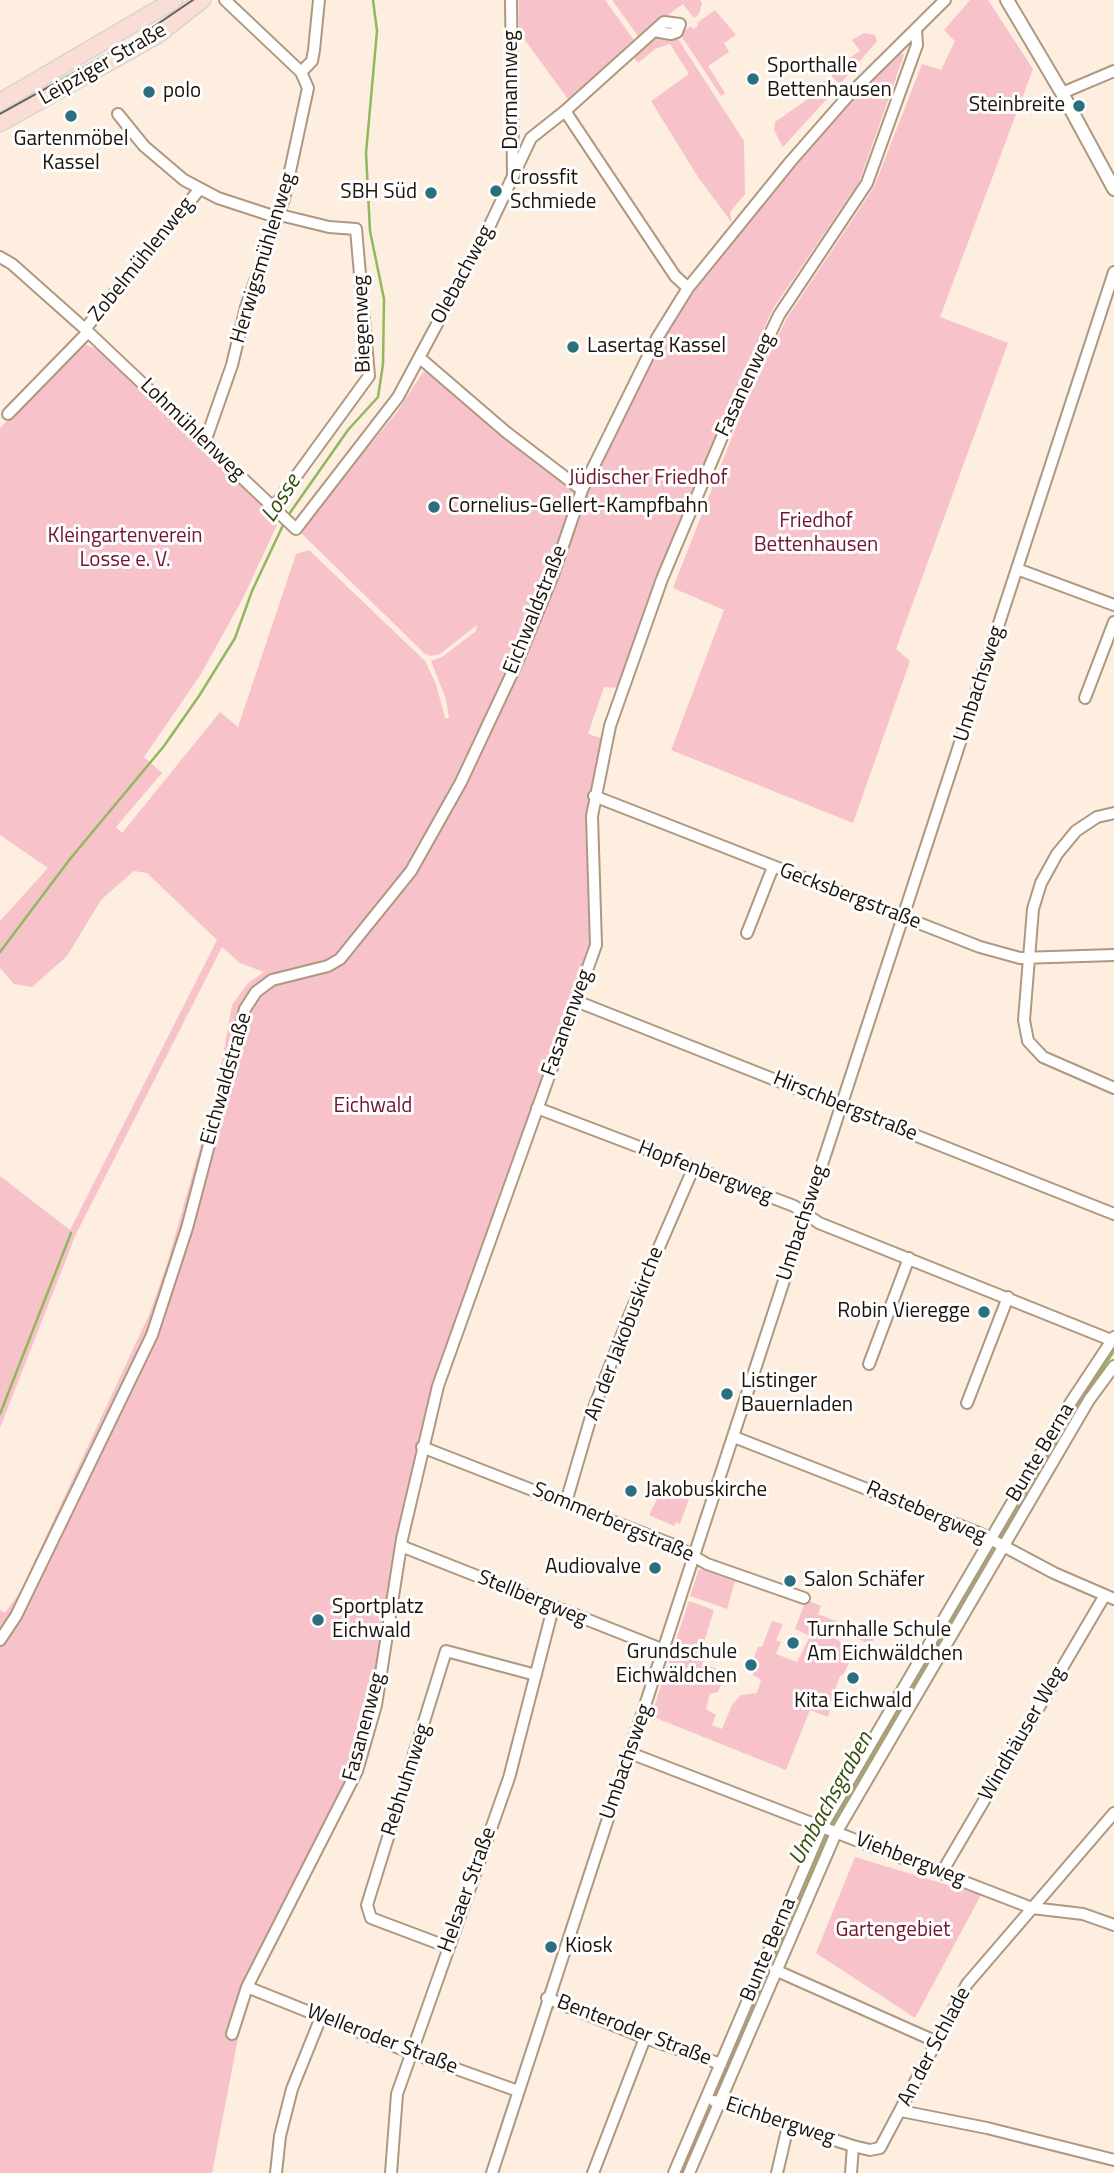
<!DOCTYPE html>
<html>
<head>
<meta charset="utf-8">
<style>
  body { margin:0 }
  canvas { display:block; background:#fdeedf }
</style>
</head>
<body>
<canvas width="1114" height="2173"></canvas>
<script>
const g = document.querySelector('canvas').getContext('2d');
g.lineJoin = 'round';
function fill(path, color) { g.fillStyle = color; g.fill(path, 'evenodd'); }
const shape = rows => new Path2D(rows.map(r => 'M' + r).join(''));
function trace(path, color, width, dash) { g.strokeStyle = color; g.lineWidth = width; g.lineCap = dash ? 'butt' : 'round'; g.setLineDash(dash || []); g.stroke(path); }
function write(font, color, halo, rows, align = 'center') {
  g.font = font + ' "Titillium Web",sans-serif'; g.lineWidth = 6; g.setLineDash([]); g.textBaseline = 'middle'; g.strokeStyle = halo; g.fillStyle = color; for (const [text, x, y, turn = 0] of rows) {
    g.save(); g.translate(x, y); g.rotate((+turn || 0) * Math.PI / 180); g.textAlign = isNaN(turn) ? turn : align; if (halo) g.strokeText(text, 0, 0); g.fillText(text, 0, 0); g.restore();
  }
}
const green = shape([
  [519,0,605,0,634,40,568,99,519,32],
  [612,0,700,0,702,4,699,14,694,18,683,4,638,36],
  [970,0,988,0,1033,69,940,317,1008,343,896,649,910,661,853,823,671,750,724,610,673,588,745,404,787,318,874,187,922,64,941,70,955,41,944,30],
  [715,10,736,35,724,43,729,52,708,66,725,93,721,96,680,34,691,26,693,29,698,26,697,23],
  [864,33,875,35,877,41,840,84,832,77,833,69,860,51,852,40],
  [655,36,676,36,744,141,745,194,730,212,732,223,698,177,651,101,689,74,670,44,655,49,638,63,633,56],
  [898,51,904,55,859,182,772,310,656,576,619,688,604,687,588,734,601,738,603,768,596,807,600,945,458,1335,427,1439,359,1771,247,1992,212,2173,0,2173,0,1610,5,1613,20,1592,149,1315,167,1264,218,1084,232,1005,248,983,264,972,240,963,222,947,76,1234,0,1428,0,1176,70,1230,217,940,147,873,134,871,101,900,67,956,32,987,14,984,0,968,0,921,48,868,0,835,0,428,84,344,101,351,267,511,277,525,243,598,201,674,144,757,162,773,116,827,122,833,220,712,238,727,296,554,309,550,425,661,436,684,445,718,449,718,446,699,431,661,442,657,476,631,477,625,440,654,431,656,425,654,299,531,397,412,423,372,430,372,501,437,577,491,581,504,661,340,678,312,795,164,867,80],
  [826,80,836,89,783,147,774,130,775,122,808,99,810,89],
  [664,1485,690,1496,680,1524,676,1522,674,1526,649,1515],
  [989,1548,995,1552,834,1828,828,1825],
  [699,1569,735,1581,727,1609,690,1596],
  [806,1600,821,1606,818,1614,875,1637,872,1643,868,1643,844,1633,840,1634,837,1639,845,1647,849,1663,843,1675,840,1676,828,1709,830,1710,828,1717,810,1710,786,1770,651,1716,689,1601,714,1610,701,1652,705,1654,702,1664,715,1668,722,1676,722,1683,718,1692,710,1694,706,1709,716,1715,712,1725,722,1729,732,1705,741,1695,757,1693,761,1680,753,1675,753,1660,758,1647,762,1647,772,1621,783,1624,776,1640,781,1642,776,1654,797,1662,810,1636,795,1629],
  [855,1857,981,1895,915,2018,816,1953]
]);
const stream = shape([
  [287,517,348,430,378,397,383,364,384,299,370,231,366,153,377,31,373,0],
  [0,952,70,859,164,746,199,696,235,638,252,591,284,523],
  [0,1414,71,1233],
  [999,1539,1072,1414,1114,1351],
  [831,1826,995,1545],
  [681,2173,828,1832]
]);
const minor = shape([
  [511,0,513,176],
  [301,72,312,61,314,50,319,0],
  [1062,93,1114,71],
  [565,111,675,276,688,288],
  [118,114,144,146,184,180,218,198,279,218],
  [0,257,12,264,85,329,296,529,398,397,490,225,531,138,565,111,664,22,680,24,677,32,671,34,654,31],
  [85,329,199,190],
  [420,358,506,432,582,490],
  [8,414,88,332],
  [205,442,232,365,246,307,284,199,308,88,301,72,225,0],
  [273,508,369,376,356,229,329,227,280,215],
  [1017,569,1114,605],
  [1085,698,1114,622],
  [594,796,980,947,1020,958,1114,955],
  [1114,813,1097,817,1076,831,1057,854,1041,883,1033,909,1024,1020,1028,1041,1043,1057,1114,1088],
  [747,933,773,867],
  [576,1001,1114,1214],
  [537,1108,794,1206,819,1223,1111,1340],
  [869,1364,909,1258],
  [967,1403,1008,1297],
  [734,1437,979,1533,1054,1573,1114,1599],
  [422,1447,676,1546,707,1564,804,1598],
  [566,1502,593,1410,630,1314,693,1169],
  [401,1546,664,1650],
  [0,1640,16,1616,152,1335,187,1228,245,1009,256,992,272,980,328,966,340,959,411,871,461,782,515,667,553,575,582,490,657,338,688,288,791,161,848,96,945,0],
  [630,1753,1032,1908,1083,1914,1114,1925],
  [942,1872,1105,1595],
  [448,1947,371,1918,367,1905,446,1651,536,1675],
  [775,1970,935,2041],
  [247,1987,409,2052,518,2091],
  [547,1998,645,2038,721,2064],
  [232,2034,247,1987,357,1771,376,1705,402,1539,438,1386,596,945,592,816,610,726,662,579,725,430,779,315,867,183,917,45,916,29],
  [714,2101,853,2146,870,2150,880,2148,967,1984,1114,1813],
  [901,2111,987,2128,1114,2160],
  [276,2173,280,2136,292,2089,321,2017],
  [391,2173,397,2094,509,1778,553,1608],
  [492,2173,1114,272],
  [593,2173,645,2038],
  [674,2173,822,1827,1071,1402,1114,1337],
  [689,2173,836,1833,1089,1400,1114,1366],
  [777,2173,788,2126],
  [851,2173,853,2146]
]);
const tertiary = shape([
  [1007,0,1062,93,1114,189]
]);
const primary = shape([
  [0,102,174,0],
  [0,123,156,36,202,0]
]);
const tram = shape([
  [0,114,137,38,193,0]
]);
const markers = [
  [753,79,7,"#2b6f7f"],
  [149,92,7,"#2b6f7f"],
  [1079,106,7,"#2b6f7f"],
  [71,116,7,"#2b6f7f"],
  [496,191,7,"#2b6f7f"],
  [431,193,7,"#2b6f7f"],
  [573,347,7,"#2b6f7f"],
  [434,507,7,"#2b6f7f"],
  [984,1312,7,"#2b6f7f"],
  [727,1394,7,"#2b6f7f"],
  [631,1491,7,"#2b6f7f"],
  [655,1568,7,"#2b6f7f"],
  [790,1581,7,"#2b6f7f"],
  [318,1620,7,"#2b6f7f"],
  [793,1643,7,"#2b6f7f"],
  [751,1665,7,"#2b6f7f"],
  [853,1678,7,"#2b6f7f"],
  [551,1947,7,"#2b6f7f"]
];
const streetNames = [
  ["Leipziger Straße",103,65,-30],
  ["Dormannweg",512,90,-90],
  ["Herwigsmühlenweg",264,258,-73],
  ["Zobelmühlenweg",142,260,-51],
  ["Olebachweg",463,275,-62],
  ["Biegenweg",363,324,-92],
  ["Fasanenweg",746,385,-65],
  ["Lohmühlenweg",192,430,44],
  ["Eichwaldstraße",536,610,-68],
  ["Umbachsweg",980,684,-72],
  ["Gecksbergstraße",850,897,21],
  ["Fasanenweg",568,1023,-70],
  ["Eichwaldstraße",227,1079,-74],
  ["Hirschbergstraße",845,1107,22],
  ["Hopfenbergweg",705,1173,21],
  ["Umbachsweg",803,1223,-72],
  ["An der Jakobuskirche",625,1334,-69],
  ["Bunte Berna",1041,1453,-59],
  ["Rastebergweg",926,1513,23],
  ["Sommerbergstraße",613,1523,23],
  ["Stellbergweg",532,1599,22],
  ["Fasanenweg",365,1727,-75],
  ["Windhäuser Weg",1023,1734,-60],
  ["Umbachsweg",627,1762,-71],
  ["Rebhuhnweg",407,1780,-72],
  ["Viehbergweg",910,1860,21],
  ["Helsaer Straße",468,1890,-70],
  ["Bunte Berna",769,1950,-67],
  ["Benteroder Straße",634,2031,21],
  ["Welleroder Straße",382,2040,21],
  ["An der Schlade",935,2047,-62],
  ["Eichbergweg",780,2122,18]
];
const poiNames = [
  ["Sporthalle",767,67],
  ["Bettenhausen",767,91],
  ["polo",163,92],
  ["Steinbreite",1065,106,"right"],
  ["Gartenmöbel",71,140,"center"],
  ["Kassel",71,164,"center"],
  ["Crossfit",510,179],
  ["Schmiede",510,203],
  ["SBH Süd",417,193,"right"],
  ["Lasertag Kassel",587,347],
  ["Cornelius-Gellert-Kampfbahn",448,507],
  ["Robin Vieregge",970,1312,"right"],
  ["Listinger",741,1382],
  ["Bauernladen",741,1406],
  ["Jakobuskirche",645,1491],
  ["Audiovalve",641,1568,"right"],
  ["Salon Schäfer",804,1581],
  ["Sportplatz",332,1608],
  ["Eichwald",332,1632],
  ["Turnhalle Schule",807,1631],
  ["Am Eichwäldchen",807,1655],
  ["Grundschule",737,1653,"right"],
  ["Eichwäldchen",737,1677,"right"],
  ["Kita Eichwald",853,1702,"center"],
  ["Kiosk",565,1947]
];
const parkNames = [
  ["Jüdischer Friedhof",648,479],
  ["Friedhof",816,522],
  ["Bettenhausen",816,546],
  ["Kleingartenverein",125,537],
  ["Losse e. V.",125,561],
  ["Eichwald",373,1107],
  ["Gartengebiet",893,1931]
];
const waterNames = [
  ["Losse",282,499,-57],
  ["Umbachsgraben",832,1799,-61]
];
fill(green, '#f7c2c9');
trace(stream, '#91b85c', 2.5);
trace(minor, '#ae9880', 14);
trace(tertiary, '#ae9880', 16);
trace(primary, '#d6d5d3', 19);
trace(minor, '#fff', 10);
trace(tertiary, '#fff', 12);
trace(primary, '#faded5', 16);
trace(tram, '#6b6055', 2);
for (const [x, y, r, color] of markers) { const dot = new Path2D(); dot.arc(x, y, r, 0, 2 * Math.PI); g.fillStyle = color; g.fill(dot); trace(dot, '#fefefe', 2.5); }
write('21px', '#1c130b', '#fefefe', streetNames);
write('21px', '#1c130b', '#fefefe', poiNames, 'left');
write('21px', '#721630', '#fefefe', parkNames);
write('italic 23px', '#354d09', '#fefefe', waterNames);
</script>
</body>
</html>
